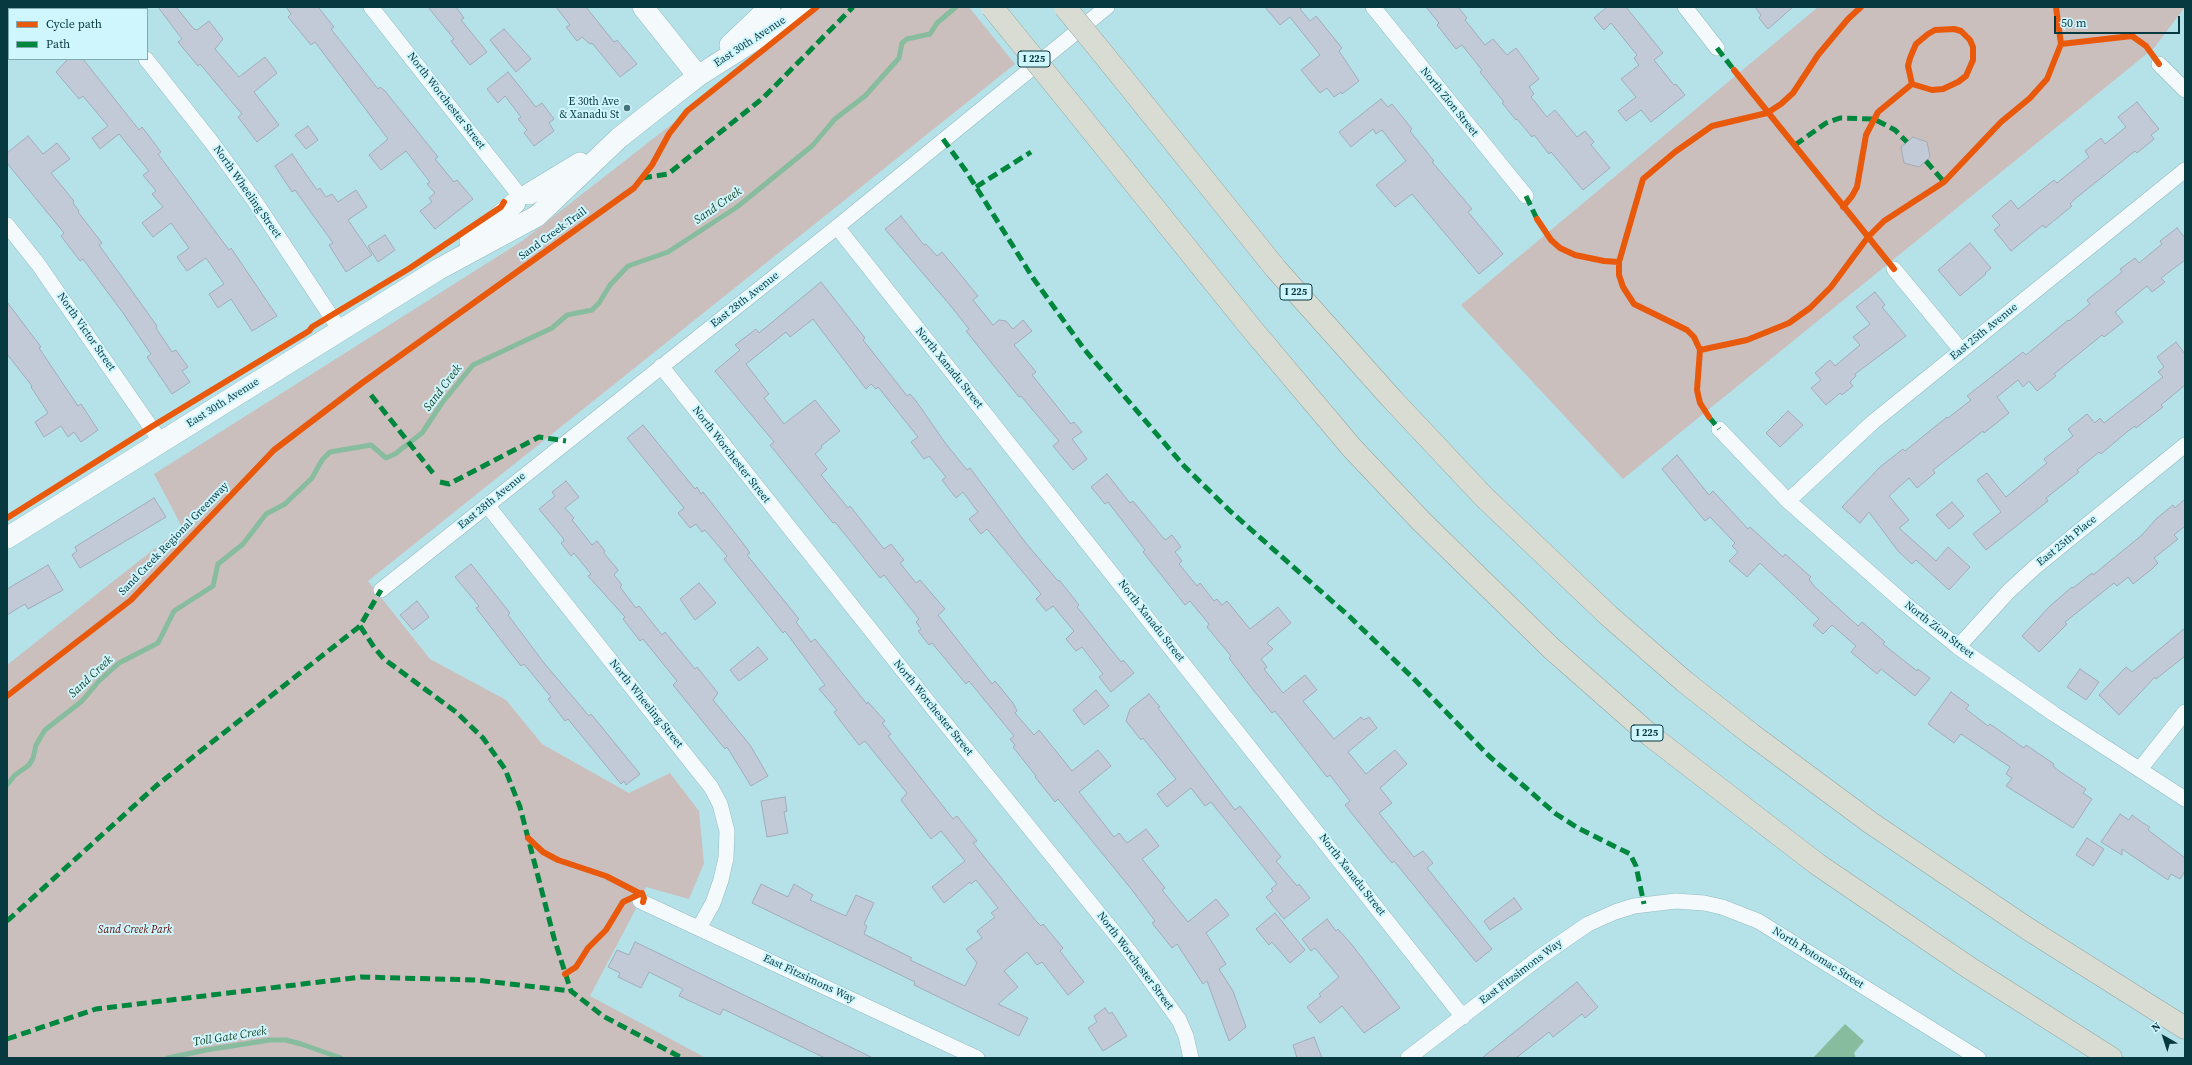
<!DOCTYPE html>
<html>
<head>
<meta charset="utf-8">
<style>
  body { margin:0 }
  #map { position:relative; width:2192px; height:1065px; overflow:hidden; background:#b5e1e8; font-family:"Source Serif 4",serif }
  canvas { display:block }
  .frame { position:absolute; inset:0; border:8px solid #073940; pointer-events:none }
  .legend { position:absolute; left:8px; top:8px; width:140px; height:52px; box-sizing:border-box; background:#d0f6fd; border:1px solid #80aab1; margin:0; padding:5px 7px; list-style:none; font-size:12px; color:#073940 }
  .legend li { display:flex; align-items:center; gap:8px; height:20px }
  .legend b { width:20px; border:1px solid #80aab1 }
  .north { position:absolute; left:2144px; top:1017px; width:40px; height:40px; -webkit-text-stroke:3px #d0f6fd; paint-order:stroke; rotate:321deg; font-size:11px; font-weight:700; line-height:16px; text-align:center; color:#073940 }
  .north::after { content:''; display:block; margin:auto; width:14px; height:18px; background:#073940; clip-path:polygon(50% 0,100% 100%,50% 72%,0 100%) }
  .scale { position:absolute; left:2054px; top:16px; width:126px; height:18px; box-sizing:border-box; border:2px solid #073940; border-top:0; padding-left:5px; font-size:12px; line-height:14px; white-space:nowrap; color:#073940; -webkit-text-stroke:3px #d0f6fd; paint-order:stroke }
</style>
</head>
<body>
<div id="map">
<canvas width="2192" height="1065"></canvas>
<div class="frame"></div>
<ul class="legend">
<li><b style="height:5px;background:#e8590c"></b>Cycle path</li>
<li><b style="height:5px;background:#00873e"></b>Path</li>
</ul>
<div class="north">N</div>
<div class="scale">50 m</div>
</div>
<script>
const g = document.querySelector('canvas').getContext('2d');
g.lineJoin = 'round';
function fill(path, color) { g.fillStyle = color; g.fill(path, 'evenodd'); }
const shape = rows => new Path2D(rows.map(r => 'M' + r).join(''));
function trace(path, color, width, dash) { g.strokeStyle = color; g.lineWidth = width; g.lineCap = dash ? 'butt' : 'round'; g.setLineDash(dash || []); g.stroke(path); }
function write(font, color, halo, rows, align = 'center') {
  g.font = font + ' "Source Serif 4",serif'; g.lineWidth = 4; g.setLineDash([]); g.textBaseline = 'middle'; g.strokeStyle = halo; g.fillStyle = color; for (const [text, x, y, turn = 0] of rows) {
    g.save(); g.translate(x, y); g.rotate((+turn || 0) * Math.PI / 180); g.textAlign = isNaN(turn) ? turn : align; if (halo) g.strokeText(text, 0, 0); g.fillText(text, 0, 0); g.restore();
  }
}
const green = shape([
  [822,7,969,7,1015,64,368,581,430,659,506,700,542,744,629,793,670,773,699,811,704,863,689,899,646,887,640,901,590,996,706,1058,7,1058,7,665,182,527,154,474,522,241],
  [1818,7,2185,7,2154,48,1623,479,1461,305]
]);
const water = shape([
  [1845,1024,1864,1041,1854,1053,1856,1058,1813,1058]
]);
const stream = shape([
  [7,785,15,775,29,765,33,758,36,745,45,730,82,701,99,681,119,663,158,643,174,611,213,586,218,564,243,544,266,514,285,504,312,478,322,460,330,452,371,445,386,458,395,454,422,433,442,403,473,365,552,328,567,315,592,310,599,303,610,285,628,266,668,252,737,207,812,146,835,119,865,96,899,58,902,43,907,39,930,34,937,23,956,7],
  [168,1058,206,1050,270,1040,286,1040,301,1044,341,1058]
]);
const building = shape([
  [158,7,176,7,194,29,197,30,209,21,223,39,215,49,239,77,265,57,277,73,254,92,279,125,257,142,238,117,242,114,200,64,198,66,178,42,182,39,158,7],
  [286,7,318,7,334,27,331,29,378,89,380,87,385,91,438,157,435,159,454,182,457,180,473,199,435,229,420,211,432,202,429,198,435,193,427,184,430,182,406,151,381,170,369,155,388,139,315,42,311,45,288,17,291,14,286,7],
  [428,7,456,7,464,18,461,20,487,52,470,65,451,41,454,39,428,7],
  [556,7,586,7,614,42,617,40,637,64,620,77,592,43,590,44,582,37,577,41,566,27,570,25,556,7],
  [1265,7,1303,7,1300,9,1310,21,1316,16,1342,48,1339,51,1359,81,1342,94,1341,92,1334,97,1327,88,1320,93,1301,70,1320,55,1290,17,1280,25,1265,7],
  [1426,7,1458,7,1467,18,1465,20,1485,45,1493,39,1507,55,1516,48,1539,79,1529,87,1534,94,1531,97,1547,117,1555,110,1577,137,1585,131,1594,142,1591,145,1610,168,1583,190,1551,152,1549,154,1534,135,1532,137,1517,119,1516,120,1502,103,1504,102,1480,72,1482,70,1462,45,1456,49,1437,25,1439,23,1426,7],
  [1607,7,1626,7,1663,53,1654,60,1674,85,1676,84,1685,95,1651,122,1641,110,1626,121,1618,111,1636,97,1621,79,1639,65,1634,58,1637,55,1611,23,1604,30,1594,18,1607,7],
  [1755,7,1793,7,1768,29,1759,18,1761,15,1755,7],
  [504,29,531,59,516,72,490,40,504,29],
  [68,59,83,59,139,130,142,127,161,152,158,154,229,250,231,248,277,316,252,331,231,299,218,308,209,294,224,284,206,258,187,271,177,257,189,248,171,223,153,237,142,223,163,207,152,194,156,191,143,175,149,171,119,134,100,149,92,138,108,126,83,96,79,99,56,72,68,59],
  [508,72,535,106,536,107,542,103,554,119,549,123,554,131,534,146,524,133,527,130,518,119,521,117,505,96,498,103,487,89,508,72],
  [1381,99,1388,107,1392,104,1412,129,1410,131,1434,161,1432,162,1472,209,1468,212,1503,254,1479,274,1412,194,1395,207,1376,185,1406,161,1382,130,1376,134,1373,129,1351,147,1339,132,1381,99],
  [2137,102,2159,129,2151,135,2154,139,2137,153,2135,151,2076,198,2070,204,2072,206,2045,228,2043,225,2011,251,1994,230,2000,225,1992,216,2011,200,2018,209,2054,180,2057,183,2089,157,2085,151,2101,138,2105,144,2126,127,2118,117,2137,102],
  [308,126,318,140,306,149,295,135,308,126],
  [28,136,43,154,57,143,70,159,51,173,74,201,73,203,79,211,78,212,102,243,99,245,157,326,156,328,172,352,176,350,188,367,182,371,190,382,172,394,147,357,151,354,123,313,83,259,80,261,61,236,64,233,7,163,7,153,28,136],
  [1913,137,1927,142,1930,157,1919,167,1904,163,1901,147,1913,137],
  [292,154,317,190,320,188,326,197,332,194,338,202,356,190,367,207,348,220,372,255,346,272,329,245,333,243,295,190,292,192,275,166,292,154],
  [901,216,924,245,926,244,937,256,942,252,978,296,973,300,993,325,999,320,1006,321,1013,329,1023,320,1032,331,1014,345,1036,372,1032,375,1071,424,1074,422,1082,432,1072,439,1087,459,1073,470,1053,446,1059,441,1021,396,1019,397,966,331,969,329,950,305,885,229,901,216],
  [2177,228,2185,238,2185,260,2161,278,2165,282,2152,292,2147,286,2115,312,2123,322,2104,337,2102,335,2054,374,2056,376,2037,391,2029,381,2023,387,2018,380,1997,397,2009,413,1984,433,1983,431,1933,470,1935,473,1917,488,1909,478,1889,496,1909,520,1899,528,1936,561,1948,547,1970,567,1949,590,1916,560,1912,564,1898,551,1869,512,1860,523,1842,507,1880,467,1903,449,1905,451,1947,417,1948,418,1971,400,1967,396,2023,352,2026,355,2068,320,2069,321,2090,304,2087,300,2122,272,2120,269,2135,258,2139,263,2162,244,2160,241,2177,228],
  [385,235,395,250,378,262,368,246,385,235],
  [1970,243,1991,268,1985,273,1986,274,1960,296,1938,270,1970,243],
  [821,282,865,338,863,340,897,383,907,396,910,394,916,401,946,444,967,470,970,468,1025,542,1058,581,1059,580,1068,591,1079,605,1077,607,1121,662,1123,660,1134,673,1111,692,1099,677,1103,674,1082,647,1076,651,1066,639,1074,631,1053,606,1046,611,1036,599,1041,594,987,529,981,534,969,519,978,512,963,492,956,498,942,480,946,477,929,456,924,459,911,442,918,437,878,387,876,389,871,384,866,389,813,319,790,337,786,332,746,364,769,394,764,398,784,424,815,400,840,431,821,446,822,448,815,454,827,469,821,475,848,508,850,506,884,549,891,544,904,560,900,563,916,583,920,580,945,609,938,615,992,684,995,681,1013,703,1017,711,1015,713,1034,735,1039,730,1072,771,1098,750,1111,766,1079,792,1114,837,1119,833,1127,843,1146,829,1159,846,1142,859,1165,888,1162,890,1188,922,1216,899,1229,915,1206,933,1226,964,1219,969,1233,991,1246,1027,1229,1041,1207,981,1203,984,1177,944,1172,948,1152,923,1155,921,1132,890,1058,799,1055,802,1035,777,1036,776,1013,747,1015,745,1010,739,1014,736,969,681,966,684,932,643,929,645,918,631,921,629,916,622,919,619,884,575,880,578,835,522,833,523,820,507,770,445,774,442,715,371,740,350,735,345,756,329,759,333,821,282],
  [1875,292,1885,305,1882,307,1906,336,1855,374,1856,376,1850,382,1853,386,1842,395,1840,393,1826,405,1811,388,1821,380,1815,373,1830,360,1835,366,1860,345,1853,337,1870,324,1856,307,1875,292],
  [7,302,41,347,39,348,78,406,81,404,98,430,81,442,74,432,68,437,61,426,44,437,35,422,48,413,31,387,32,386,7,354,7,302],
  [2176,342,2185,354,2185,385,2161,405,2163,407,2136,428,2135,426,2128,431,2101,454,2099,452,2077,470,2079,472,2046,498,2048,501,1986,550,1973,534,2001,512,1977,480,1987,473,2006,497,2047,463,2044,459,2073,436,2068,429,2087,414,2095,423,2100,418,2104,423,2163,377,2158,372,2164,367,2157,357,2176,342],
  [1788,411,1803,425,1780,447,1766,433,1788,411],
  [643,425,695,489,697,487,701,494,703,492,745,546,750,553,747,555,799,619,796,622,811,642,815,639,867,704,868,702,885,721,882,723,891,734,888,736,953,819,957,816,977,841,973,843,1036,921,1041,926,1043,924,1063,948,1060,951,1084,982,1068,995,1042,962,1037,965,1027,952,1004,971,1018,987,998,1004,1028,1018,1019,1036,914,985,915,982,752,903,761,884,788,897,794,884,813,895,810,900,846,916,856,895,874,903,864,924,867,926,864,934,912,958,910,960,965,986,977,963,966,949,982,938,977,931,995,917,991,913,998,908,976,880,971,884,970,882,944,903,932,887,965,861,941,831,931,839,901,800,907,793,865,741,859,745,845,727,834,712,837,710,819,689,825,685,785,631,783,633,724,559,727,556,705,530,702,532,696,524,690,528,678,513,684,508,627,438,643,425],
  [1677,455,1709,495,1713,491,1748,529,1750,527,1783,557,1785,554,1811,577,1809,579,1814,586,1858,626,1862,622,1885,642,1883,644,1917,671,1918,669,1930,678,1915,696,1881,669,1877,674,1851,652,1856,646,1832,625,1823,634,1813,625,1819,619,1760,563,1747,577,1729,561,1738,552,1732,546,1735,543,1710,517,1705,521,1662,469,1677,455],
  [1107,474,1130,503,1133,501,1165,540,1172,535,1181,547,1175,552,1182,561,1179,564,1197,586,1200,583,1214,601,1217,599,1222,605,1227,601,1250,629,1278,607,1291,623,1267,643,1273,649,1261,659,1267,667,1264,669,1283,693,1305,675,1317,690,1303,701,1334,739,1361,717,1364,720,1369,717,1377,728,1348,752,1366,774,1395,750,1407,764,1380,788,1392,803,1379,813,1414,857,1423,851,1433,863,1427,868,1492,949,1476,962,1394,861,1392,863,1386,856,1345,805,1350,801,1330,775,1327,777,1275,711,1272,713,1254,691,1229,658,1231,656,1207,627,1209,624,1190,601,1185,605,1143,552,1145,550,1108,502,1105,504,1091,487,1107,474],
  [566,481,579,497,565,508,574,518,572,520,592,545,597,541,605,551,604,553,618,570,614,575,622,585,620,587,636,608,639,606,662,635,665,632,695,669,697,667,718,693,713,700,750,745,768,776,751,786,727,747,725,749,673,685,677,681,643,639,640,641,623,619,625,617,588,576,591,574,574,553,571,556,561,543,564,541,563,538,539,509,555,496,552,492,566,481],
  [154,498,166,517,80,568,72,555,77,551,75,547,154,498],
  [2185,499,2185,526,2174,535,2178,539,2154,558,2158,563,2152,569,2133,584,2128,577,2117,586,2114,583,2065,622,2067,624,2039,652,2022,636,2050,606,2072,587,2073,588,2092,573,2093,575,2142,535,2156,519,2173,505,2175,508,2185,499],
  [1952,502,1964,516,1949,529,1936,515,1952,502],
  [471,564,510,613,508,615,544,663,589,716,591,714,640,774,626,785,624,781,621,784,568,719,565,721,548,699,551,697,524,664,521,666,476,608,479,606,455,577,471,564],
  [48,565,63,590,28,609,25,604,7,615,7,589,48,565],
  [699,583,716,603,695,620,680,599,699,583],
  [417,601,429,617,413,630,400,615,417,601],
  [2185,628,2185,656,2156,679,2155,677,2119,715,2099,695,2126,667,2132,672,2185,628],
  [758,647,768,659,739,681,730,670,758,647],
  [2080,669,2099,682,2086,700,2067,687,2080,669],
  [1096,690,1109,706,1084,725,1073,710,1096,690],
  [1951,692,1969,705,1966,709,1988,726,1990,724,2024,748,2026,745,2054,764,2053,766,2059,771,2086,789,2083,793,2092,799,2073,828,2006,786,2012,778,2006,774,2010,767,1961,734,1954,743,1928,724,1951,692],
  [1149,694,1160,707,1158,708,1235,810,1240,806,1281,857,1276,861,1297,886,1299,884,1310,898,1284,919,1266,897,1273,891,1271,889,1277,884,1211,802,1205,806,1191,788,1167,807,1157,794,1176,779,1143,738,1141,740,1126,721,1130,709,1149,694],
  [785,797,787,811,784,812,788,833,767,837,761,801,785,797],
  [2120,814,2129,820,2132,815,2143,823,2150,827,2148,830,2185,858,2185,871,2180,879,2171,874,2168,880,2122,849,2122,855,2101,842,2120,814],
  [2087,838,2104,849,2093,866,2076,855,2087,838],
  [1514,898,1522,909,1490,930,1484,921,1514,898],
  [1275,913,1305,950,1290,963,1272,942,1269,945,1256,929,1275,913],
  [1327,919,1336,931,1338,929,1353,946,1400,1008,1364,1033,1342,1006,1320,1023,1307,1007,1321,996,1319,994,1339,977,1315,948,1311,951,1302,939,1327,919],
  [635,942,658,953,873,1058,825,1058,723,1009,720,1015,679,996,683,989,649,972,641,988,618,977,620,973,608,967,617,950,629,955,635,942],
  [1577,982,1598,1007,1585,1018,1582,1014,1553,1037,1549,1032,1516,1058,1482,1058,1577,982],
  [1105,1008,1109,1014,1112,1012,1127,1036,1103,1051,1088,1028,1097,1022,1094,1016,1105,1008],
  [1314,1037,1322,1058,1297,1058,1293,1045,1314,1037]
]);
const street = shape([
  [104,7,105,9],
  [371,7,520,196],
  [1373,7,1526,196],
  [1685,7,1717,48],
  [146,59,213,144,256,203,340,330],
  [2159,64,2185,90],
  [7,225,38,264,161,442],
  [837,227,1463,1017],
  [1894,269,1961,350],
  [661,366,936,712,1129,951,1179,1020,1186,1036,1191,1058],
  [1719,429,1788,501,1904,603,1958,647,2054,714,2185,799],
  [1788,501,1873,422,2185,170],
  [487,505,711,787,720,804,727,831,726,858,721,880,713,903,699,928],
  [381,590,837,227,1107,7],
  [1958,647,2008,592,2034,568,2185,445],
  [2140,769,2185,712],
  [640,901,977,1058],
  [1408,1058,1540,957,1588,924,1615,912,1634,906,1676,901,1704,903,1722,907,1758,921,1978,1058]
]);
const secondary = shape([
  [643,7,698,76],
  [730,45,770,7],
  [529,194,580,163],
  [470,242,515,203],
  [7,538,439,269,537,216,619,138,648,115,698,76,775,27,801,7]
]);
const highway = shape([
  [1121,76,1276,269,1391,398,1484,497,1609,616,1685,682,1751,734,1871,823,2028,929,2185,1028],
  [1077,112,1251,328,1352,448,1421,521,1551,648,1651,736,1817,864,1968,967,2111,1058]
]);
const highwayBridge = shape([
  [992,7,1077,112],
  [1065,7,1121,76]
]);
const quiet = shape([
  [1717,48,1734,70],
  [943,139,966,171,1033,278,1084,349,1184,466,1230,511,1350,617,1413,678,1489,756,1525,787,1556,814,1578,828,1630,854,1636,866,1644,904],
  [1795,145,1826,123,1840,118,1874,119,1895,130,1907,142],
  [1926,161,1944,182],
  [642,178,668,174,763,98,853,7],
  [976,187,1031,152],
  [1526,196,1537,219],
  [371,395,433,473],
  [1709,417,1719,429],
  [440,482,449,484,539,437,566,441],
  [360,626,374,647,384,659,456,712,483,738,505,769,520,807,554,938,571,991,603,1016,682,1058],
  [7,921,156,786,360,626,381,590],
  [7,1039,96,1009,361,977,476,980,571,991]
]);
const cycleway = shape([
  [1861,7,1848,19,1818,55,1793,93,1781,104,1767,113,1712,126,1675,152,1643,179,1619,262,1619,275,1623,287,1634,304,1687,330,1694,337,1700,350,1747,340,1789,323,1810,308,1831,287,1868,237,1884,221,1944,182,2001,122,2030,98,2047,79,2061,44,2056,7],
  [2061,44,2132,36,2146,46,2159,64],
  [1734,70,1894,269],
  [1843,207,1852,196,1857,187,1866,135,1878,112,1912,84,1932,90,1943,89,1958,82,1966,76,1973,60,1973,47,1970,40,1961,31,1954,29,1935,30,1928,34,1916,44,1910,58,1908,66,1912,84],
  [1537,219,1551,240,1560,248,1575,255,1604,261,1619,262],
  [1700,350,1697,390,1700,403,1709,417],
  [7,518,151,427,309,331,312,327,410,268,501,207,504,202],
  [7,696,131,600,274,450,362,383,634,188,652,165,669,134,687,111,817,7],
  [528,838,543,852,558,860,606,876,639,893],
  [565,974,576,967,588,948,606,930,623,902,642,893,644,898,643,902]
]);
const markers = [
  [627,108,4,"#44747b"]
];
const shields = [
  [1034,59,32],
  [1296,292,32],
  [1647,733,32]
];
const shieldNames = [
  ["I 225",1034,59],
  ["I 225",1296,292],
  ["I 225",1647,733]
];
const streetNames = [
  ["East 30th Avenue",750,42,-33],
  ["North Worchester Street",446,101,52],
  ["North Zion Street",1449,102,51],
  ["North Wheeling Street",247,192,55],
  ["Sand Creek Trail",553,234,-36],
  ["East 28th Avenue",745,300,-38],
  ["North Victor Street",86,332,55],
  ["East 25th Avenue",1984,332,-39],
  ["North Xanadu Street",949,368,51],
  ["East 30th Avenue",223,403,-32],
  ["North Worchester Street",731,455,52],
  ["East 28th Avenue",492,501,-39],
  ["Sand Creek Regional Greenway",174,539,-46],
  ["East 25th Place",2067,541,-39],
  ["North Xanadu Street",1151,621,52],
  ["North Zion Street",1939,630,38],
  ["North Wheeling Street",646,704,51],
  ["North Worchester Street",933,708,51],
  ["North Xanadu Street",1352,875,52],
  ["North Potomac Street",1818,958,32],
  ["North Worchester Street",1135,961,53],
  ["East Fitzsimons Way",1521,972,-37],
  ["East Fitzsimons Way",809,979,25]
];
const poiNames = [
  ["E 30th Ave",619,102],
  ["& Xanadu St",619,115]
];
const parkNames = [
  ["Sand Creek Park",135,930]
];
const waterNames = [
  ["Sand Creek",718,206,-35],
  ["Sand Creek",443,388,-53],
  ["Sand Creek",91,677,-43],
  ["Toll Gate Creek",230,1037,-9]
];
fill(green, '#cbbfbd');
fill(water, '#88bc9e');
trace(stream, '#88bc9e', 5);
fill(building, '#c2cad8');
trace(building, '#a2acb9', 1);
trace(street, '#93bcc2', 16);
trace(secondary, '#93bcc2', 22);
trace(highway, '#95a8a1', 23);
trace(street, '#f4fafc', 15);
trace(secondary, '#f4fafc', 21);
trace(highway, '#d9dcd3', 22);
trace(highwayBridge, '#95a8a1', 23, []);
trace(highwayBridge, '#d9dcd3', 22);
trace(quiet, '#00873e', 5, [10, 5]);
trace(cycleway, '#e8590c', 6);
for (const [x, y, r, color] of markers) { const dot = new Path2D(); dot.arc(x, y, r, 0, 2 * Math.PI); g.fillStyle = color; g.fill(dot); trace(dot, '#d0f6fd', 1.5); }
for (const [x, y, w] of shields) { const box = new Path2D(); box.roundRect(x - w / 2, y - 8, w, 16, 3); g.fillStyle = '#d0f6fd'; g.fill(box); trace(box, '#073940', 1); }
write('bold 10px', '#073940', null, shieldNames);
write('11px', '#073940', '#d0f6fd', streetNames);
write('11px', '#073940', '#d0f6fd', poiNames, 'right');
write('italic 11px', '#5e0904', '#d0f6fd', parkNames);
write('italic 12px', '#153f21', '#d0f6fd', waterNames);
</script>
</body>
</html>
